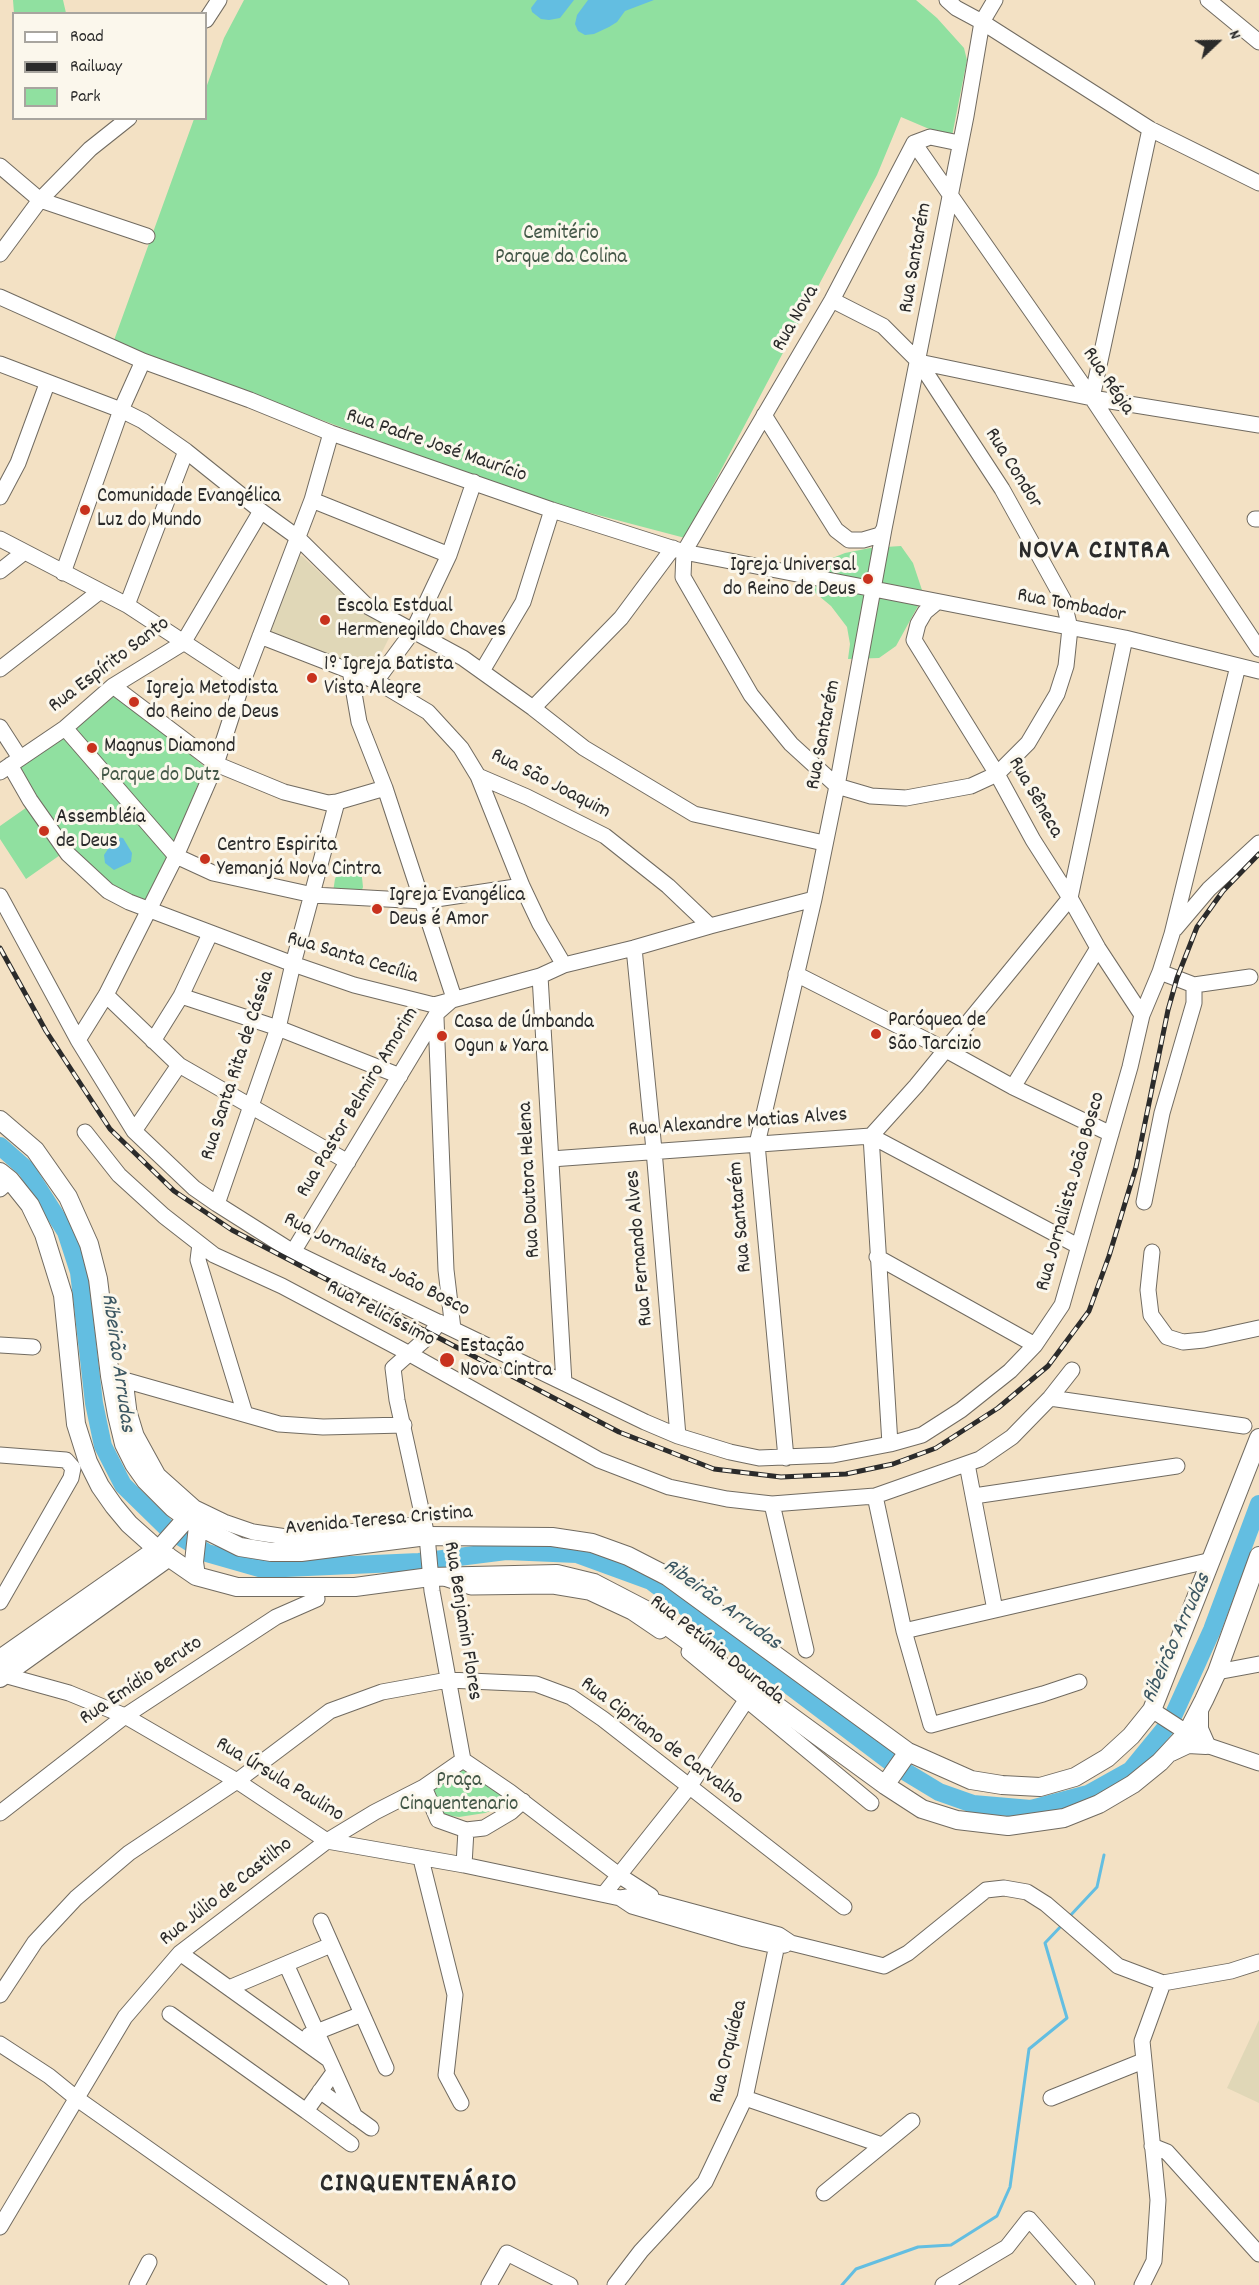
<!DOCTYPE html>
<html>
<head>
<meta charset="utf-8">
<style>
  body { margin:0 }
  #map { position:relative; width:1259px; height:2285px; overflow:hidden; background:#f3e1c4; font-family:Dekko,sans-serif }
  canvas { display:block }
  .legend { position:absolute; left:12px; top:12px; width:195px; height:108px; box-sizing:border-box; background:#fbf7ec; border:2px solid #a8a59f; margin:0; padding:8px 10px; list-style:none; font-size:18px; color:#2b2b2b }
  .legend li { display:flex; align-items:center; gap:12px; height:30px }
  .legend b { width:30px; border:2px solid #a8a59f }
  .north { position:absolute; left:1187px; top:12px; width:60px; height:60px; -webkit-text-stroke:4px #fbf7ec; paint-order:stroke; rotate:68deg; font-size:16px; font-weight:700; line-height:24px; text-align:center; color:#2b2b2b }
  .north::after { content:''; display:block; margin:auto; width:21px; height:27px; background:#2b2b2b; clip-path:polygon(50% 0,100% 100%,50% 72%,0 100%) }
</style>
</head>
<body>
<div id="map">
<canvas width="1259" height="2285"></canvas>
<ul class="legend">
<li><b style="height:8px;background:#fff"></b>Road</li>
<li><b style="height:8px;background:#2b2b2b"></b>Railway</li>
<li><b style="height:16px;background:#90e0a0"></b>Park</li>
</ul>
<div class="north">N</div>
</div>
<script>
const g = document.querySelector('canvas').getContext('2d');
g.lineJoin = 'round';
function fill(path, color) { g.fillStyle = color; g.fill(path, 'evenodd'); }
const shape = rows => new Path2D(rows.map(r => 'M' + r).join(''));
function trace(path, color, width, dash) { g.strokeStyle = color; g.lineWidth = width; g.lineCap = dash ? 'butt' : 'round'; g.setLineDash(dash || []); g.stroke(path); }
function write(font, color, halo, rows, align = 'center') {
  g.font = font + ' Dekko,sans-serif'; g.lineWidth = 6; g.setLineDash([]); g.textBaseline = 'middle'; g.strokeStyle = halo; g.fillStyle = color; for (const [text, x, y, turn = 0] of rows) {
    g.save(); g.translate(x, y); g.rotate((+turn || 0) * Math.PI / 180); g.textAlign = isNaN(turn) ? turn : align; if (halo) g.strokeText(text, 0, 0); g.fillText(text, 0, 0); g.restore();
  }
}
const built = shape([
  [302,556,361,611,394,628,373,670,267,634,295,557],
  [1259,2020,1259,2103,1227,2088]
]);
const green = shape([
  [13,0,63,0,66,13,14,13],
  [244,0,916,0,937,18,964,48,967,60,952,136,948,137,901,117,877,175,685,538,533,498,113,343,194,119,206,118,206,88,224,38],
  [901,546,913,563,922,590,918,606,896,646,879,658,848,659,850,644,847,627,831,606,813,591,825,561,845,553,870,548],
  [114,691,205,767,172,848,70,728],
  [66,730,168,856,148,906,120,894,87,868,14,766],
  [30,805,63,853,26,879,0,839,0,826],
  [350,864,361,868,363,887,360,896,333,892,335,879,341,865],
  [463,1769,471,1770,509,1800,508,1802,504,1806,485,1813,459,1817,445,1815,439,1811,430,1794,435,1781]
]);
const water = shape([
  [537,0,574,0,560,18,549,20,541,19,532,12,531,8],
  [588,0,654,0,625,11,617,22,609,27,594,34,585,35,578,31,575,24,577,15],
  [116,837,123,838,132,853,131,862,114,870,105,863,104,855]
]);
const stream = shape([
  [1069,1917,1097,1887,1104,1855],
  [842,2285,856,2269,918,2247,951,2245,997,2216,1010,2187,1029,2049,1067,2018,1045,1943,1063,1924]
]);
const river = shape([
  [0,1146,26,1169,66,1232,79,1272,94,1403,103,1446,123,1485,168,1529,207,1553,263,1569,419,1562,506,1551,577,1554,651,1581,896,1766,939,1792,973,1804,1031,1809,1088,1794,1131,1770,1167,1726,1174,1714,1212,1630,1259,1504]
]);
const minor = shape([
  [947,0,956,8,982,22,1150,129,1259,183],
  [1208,0,1259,42],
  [206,20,219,0],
  [914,143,1092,398,1259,649],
  [0,166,40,200,147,236],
  [0,254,40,200,90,149,129,118],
  [0,297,143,361,250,400,331,433,552,510,684,552,1125,638,1259,671],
  [832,300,883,326,919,362,1002,489,1063,599,1070,628,1066,666,1057,694,1028,743,997,774,971,786,906,798,871,796,837,786,791,744,751,695,683,577,684,552,832,300,914,143,930,137,959,143],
  [919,362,1092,398,1259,425],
  [0,364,121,410,143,421,186,451,261,511,297,537,367,606,463,658,533,708,584,748,694,814,824,843],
  [1092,398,1150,129],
  [764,415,836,530,849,540,863,540,880,535,884,529],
  [0,497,18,463,47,384],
  [312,500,449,555],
  [1255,519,1259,519],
  [0,539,127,605,243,681],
  [0,571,23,553],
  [63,573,121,410,143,361],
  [937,602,925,612,918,624,914,640,997,774,1033,840,1070,898,1098,948,1142,1015],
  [127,605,186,451],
  [260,636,376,681,428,712,461,748,478,776,522,886,540,924,564,965],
  [0,669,99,592],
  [482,671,523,602,552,510],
  [376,681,413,631,449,555,474,482],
  [113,686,216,764,284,792,328,803,337,802,385,788],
  [533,708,621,618,673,548],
  [0,727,20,758],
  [65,728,176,856,213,873,313,895,423,901,522,886],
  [10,765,30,800,68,854,108,891,129,902,293,964,354,985,434,1005,540,976,564,965,634,948,710,926,814,899],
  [0,772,65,728,113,686,183,643,261,511],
  [478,776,527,797,605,836,668,886,710,926],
  [0,896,78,1040,134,1131,194,1188,217,1204,293,1252,645,1422,678,1436,730,1452,759,1458,833,1455,890,1444,922,1435,961,1410,1010,1371,1035,1345,1062,1305,1130,1067,1142,1015,1160,972,1172,934,1238,666],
  [1175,929,1209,889,1259,843],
  [634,948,654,1150,678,1436],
  [1160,972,1194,985,1250,977],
  [796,974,946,1050,1013,1087,1111,1134],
  [540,976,564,1383],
  [106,995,179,1065,348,1162],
  [181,996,278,1028,400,1076],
  [436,1018,446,1270,453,1329],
  [78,1040,106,995,176,856,216,764,243,681,312,500,331,433],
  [153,1041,181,996,210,934],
  [1013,1087,1098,948],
  [134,1131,179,1065],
  [85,1132,119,1175,164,1216,214,1255,282,1286,408,1353,599,1460,669,1487,727,1499,772,1504,875,1496,980,1459,1012,1437,1050,1398,1072,1370],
  [871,1136,890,1444],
  [871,1136,1078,1246],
  [551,1159,871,1136,916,1086,1070,898,1125,638],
  [0,1189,10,1180],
  [1144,1202,1162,1113,1194,1003,1194,985],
  [217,1204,278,1028,293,964,337,802],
  [200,1244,198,1260,245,1414],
  [293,1252,438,1012,454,998,385,788,359,722,350,670],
  [1152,1252,1148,1290,1151,1315,1167,1337,1183,1342,1204,1340,1259,1328],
  [877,1257,1035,1345],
  [439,1322,430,1335,393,1368,397,1400,427,1536,432,1591,463,1760],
  [0,1345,33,1347],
  [117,1378,279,1424,323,1427,404,1425],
  [125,1380,129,1412,136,1435,158,1475,195,1508,224,1522,253,1532,293,1538,424,1524],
  [1050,1398,1244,1426],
  [0,1455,66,1460,73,1468,71,1478,0,1602],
  [786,1458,757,1144,814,899,837,786,884,529,966,116,982,22,995,0],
  [967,1464,995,1610],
  [875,1496,904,1631,931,1725,1043,1694,1079,1682],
  [974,1496,1177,1466],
  [772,1504,806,1650],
  [447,1579,471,1587,553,1586,589,1592,632,1612,660,1631],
  [904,1631,1212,1560],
  [689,1652,871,1803],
  [1217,1672,1259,1664],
  [4,1675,69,1693,125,1716,237,1781,327,1841,464,1865,620,1898,634,1896,779,1935,791,1943,884,1966,908,1953,986,1890,1004,1888,1027,1892,1046,1904,1118,1966,1163,1983,1231,1971,1259,1962],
  [1152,1710,1206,1745,1259,1763],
  [463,1760,510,1792,620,1876,651,1896],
  [424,1787,438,1820,466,1830,484,1828,511,1812,523,1801],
  [0,1813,125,1716,276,1617,317,1599],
  [421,1859,455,1995,446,2075,461,2103],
  [464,1865,466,1830],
  [604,1894,689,1787,747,1699],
  [620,1898,632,1906,745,1939,776,1946,785,1945],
  [321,1921,386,2068],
  [180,1953,328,2059],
  [286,1964,355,2117],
  [229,1988,331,1945],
  [0,1995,35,1942,76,1898,129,1853,237,1781,330,1711,382,1692,448,1680,536,1684,571,1697,603,1719,844,1907],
  [170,2014,306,2111],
  [309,2035,362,2014],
  [0,2044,49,2076,76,2098,341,2285],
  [334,2072,306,2111,351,2144],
  [320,2091,371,2128],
  [745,2098,882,2145],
  [1051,2098,1143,2061],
  [1152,2146,1167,2152,1259,2254],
  [824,2193,912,2121],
  [0,2227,125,2017,180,1953,327,1841,375,1812,424,1787,463,1760],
  [137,2285,149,2262],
  [489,2285,507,2253,570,2285],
  [615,2285,641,2251,705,2182,745,2098,779,1935],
  [943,2285,1007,2247,1029,2219,1087,2285],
  [1142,2285,1154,2261,1158,2200,1142,2041,1163,1983]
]);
const major = shape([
  [0,1120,35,1150,68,1197,89,1244,98,1279,110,1376,117,1415,124,1444,134,1464,146,1481,173,1508,198,1526,240,1547,271,1552,301,1552,427,1536,552,1537,592,1543,628,1556,667,1576,908,1752,971,1780,1002,1785,1040,1787,1075,1777,1107,1758,1131,1736,1152,1710,1259,1438],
  [0,1172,10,1180,30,1205,44,1234,63,1295,76,1424,88,1462,100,1486,114,1506,129,1524,157,1549,196,1576,237,1587,355,1587,430,1577,557,1574,594,1583,644,1609,885,1785,922,1809,957,1820,1008,1826,1064,1818,1099,1804,1133,1784,1160,1762,1187,1733,1204,1700,1217,1672,1259,1556],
  [196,1576,194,1562,198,1526],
  [0,1659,163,1545,187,1518],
  [0,1678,169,1557],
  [1171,1752,1188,1744,1206,1745,1199,1729,1199,1711],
  [885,1785,908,1752]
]);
const rail = shape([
  [0,948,46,1031,110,1129,174,1191,232,1230,619,1432,714,1469,781,1477,846,1474,893,1464,936,1448,998,1408,1048,1366,1089,1311,1109,1256,1136,1167,1168,1010,1177,978,1197,927,1223,891,1259,854]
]);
const markers = [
  [85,510,6,"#c8321e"],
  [868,579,6,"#c8321e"],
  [325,620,6,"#c8321e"],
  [312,678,6,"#c8321e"],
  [134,702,6,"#c8321e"],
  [92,748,6,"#c8321e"],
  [44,831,6,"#c8321e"],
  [205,859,6,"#c8321e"],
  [377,909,6,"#c8321e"],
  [876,1034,6,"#c8321e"],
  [442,1036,6,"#c8321e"],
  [447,1360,8,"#c8321e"]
];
const parkNames = [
  ["Cemitério",561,235],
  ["Parque da Colina",561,259],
  ["Parque do Dutz",160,777],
  ["Praça",459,1782],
  ["Cinquentenario",459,1806]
];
const streetNames = [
  ["Rua Santarém",917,258,-80],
  ["Rua Nova",797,319,-60],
  ["Rua Régia",1107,382,56],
  ["Rua Padre José Maurício",436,447,19],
  ["Rua Condor",1012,469,58],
  ["Rua Tombador",1071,607,11],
  ["Rua Espírito Santo",110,666,-37],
  ["Rua Santarém",825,735,-79],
  ["Rua São Joaquim",550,785,27],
  ["Rua Sêneca",1034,798,60],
  ["Rua Santa Cecília",352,959,17],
  ["Rua Santa Rita de Cássia",239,1066,-72],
  ["Rua Pastor Belmiro Amorim",359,1103,-59],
  ["Rua Alexandre Matias Alves",738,1124,-4],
  ["Rua Doutora Helena",531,1180,-93],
  ["Rua Jornalista João Bosco",1072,1192,-74],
  ["Rua Santarém",742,1217,-95],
  ["Rua Fernando Alves",641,1248,-95],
  ["Rua Jornalista João Bosco",376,1266,27],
  ["Rua Felicíssimo",380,1315,28],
  ["Avenida Teresa Cristina",379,1522,-5],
  ["Rua Benjamin Flores",461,1621,81],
  ["Rua Petúnia Dourada",716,1651,38],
  ["Rua Emídio Beruto",142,1682,-34],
  ["Rua Cipriano de Carvalho",661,1742,37],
  ["Rua Úrsula Paulino",279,1781,31],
  ["Rua Júlio de Castilho",227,1893,-38],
  ["Rua Orquídea",730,2052,-76]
];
const poiNames = [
  ["Comunidade Evangélica",97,498],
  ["Luz do Mundo",97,522],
  ["Igreja Universal",856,567,"right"],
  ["do Reino de Deus",856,591,"right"],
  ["Escola Estdual",337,608],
  ["Hermenegildo Chaves",337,632],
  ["1º Igreja Batista",324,666],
  ["Vista Alegre",324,690],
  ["Igreja Metodista",146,690],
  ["do Reino de Deus",146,714],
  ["Magnus Diamond",104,748],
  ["Assembléia",56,819],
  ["de Deus",56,843],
  ["Centro Espirita",217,847],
  ["Yemanjá Nova Cintra",217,871],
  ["Igreja Evangélica",389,897],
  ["Deus é Amor",389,921],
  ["Paróquea de",888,1022],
  ["São Tarcizio",888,1046],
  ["Casa de Úmbanda",454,1024],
  ["Ogun & Yara",454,1048],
  ["Estação",460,1348],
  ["Nova Cintra",460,1372]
];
const waterNames = [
  ["Ribeirão Arrudas",116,1363,82],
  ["Ribeirão Arrudas",721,1606,36],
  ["Ribeirão Arrudas",1178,1639,-66]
];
const districtNames = [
  ["NOVA CINTRA",1095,553],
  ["CINQUENTENÁRIO",419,2186]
];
fill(built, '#e0d7b7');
fill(green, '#90e0a0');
fill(water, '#63bee1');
trace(stream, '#63bee1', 3);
trace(river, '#63bee1', 18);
trace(minor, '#716b61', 17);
trace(major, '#716b61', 20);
trace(minor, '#fff', 15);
trace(major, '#fff', 18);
trace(rail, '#2b2b2b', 5);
trace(rail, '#fbf7ec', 3, [9]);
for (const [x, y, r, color] of markers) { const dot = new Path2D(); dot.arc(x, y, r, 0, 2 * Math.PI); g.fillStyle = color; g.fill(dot); trace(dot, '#fbf7ec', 2); }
write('21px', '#445848', '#fbf7ec', parkNames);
write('21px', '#2b2b2b', '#fbf7ec', streetNames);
write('21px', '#2b2b2b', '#fbf7ec', poiNames, 'left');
write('italic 22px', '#3c5762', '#fbf7ec', waterNames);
g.letterSpacing = '1.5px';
write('bold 27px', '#2b2b2b', '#fbf7ec', districtNames);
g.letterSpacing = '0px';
</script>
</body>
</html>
